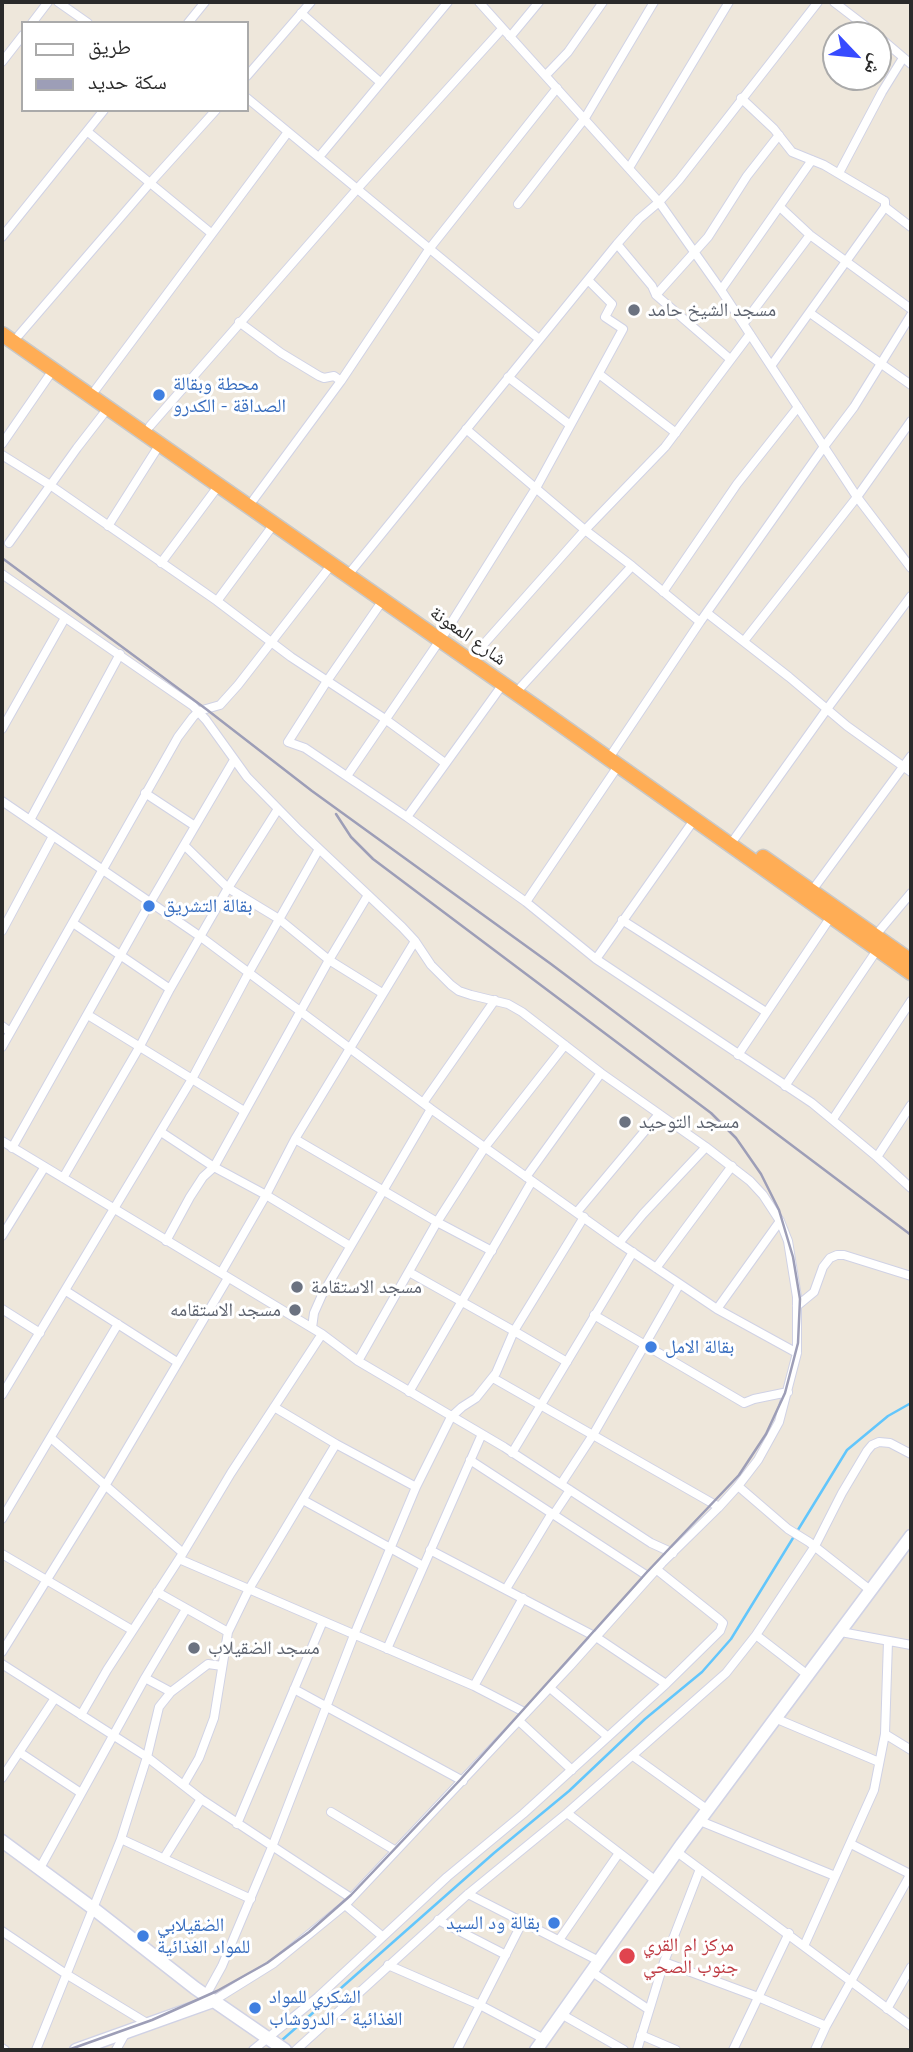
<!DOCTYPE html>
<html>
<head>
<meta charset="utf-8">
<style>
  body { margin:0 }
  #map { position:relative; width:913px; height:2052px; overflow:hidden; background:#eee7db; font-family:Montserrat,"Noto Naskh Arabic",sans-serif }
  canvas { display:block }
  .frame { position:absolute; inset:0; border:4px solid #2a2a2a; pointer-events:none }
  .legend { position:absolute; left:21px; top:21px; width:228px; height:91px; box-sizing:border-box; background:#fff; border:2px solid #aaa; margin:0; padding:9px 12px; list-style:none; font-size:21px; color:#2a2a2a }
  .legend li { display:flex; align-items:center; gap:14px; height:35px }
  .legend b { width:35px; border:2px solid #aaa }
  .north { position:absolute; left:822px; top:21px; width:70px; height:70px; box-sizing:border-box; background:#fff; border:2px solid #aaa; border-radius:50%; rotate:116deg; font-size:19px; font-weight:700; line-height:28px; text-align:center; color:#2a2a2a }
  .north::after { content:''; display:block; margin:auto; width:24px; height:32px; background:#374bff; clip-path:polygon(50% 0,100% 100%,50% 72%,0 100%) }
</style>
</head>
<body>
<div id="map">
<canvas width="913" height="2052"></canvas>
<div class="frame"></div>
<ul class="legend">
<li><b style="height:9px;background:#fff"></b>طريق</li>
<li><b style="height:9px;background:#9d9eb7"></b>سكة حديد</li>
</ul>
<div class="north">ش</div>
</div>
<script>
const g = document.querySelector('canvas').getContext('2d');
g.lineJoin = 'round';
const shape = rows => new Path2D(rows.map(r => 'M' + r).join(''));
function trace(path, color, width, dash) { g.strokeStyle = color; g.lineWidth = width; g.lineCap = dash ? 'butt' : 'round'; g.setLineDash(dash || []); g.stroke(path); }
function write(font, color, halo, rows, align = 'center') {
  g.font = font + ' Montserrat,"Noto Naskh Arabic",sans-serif'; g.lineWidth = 6; g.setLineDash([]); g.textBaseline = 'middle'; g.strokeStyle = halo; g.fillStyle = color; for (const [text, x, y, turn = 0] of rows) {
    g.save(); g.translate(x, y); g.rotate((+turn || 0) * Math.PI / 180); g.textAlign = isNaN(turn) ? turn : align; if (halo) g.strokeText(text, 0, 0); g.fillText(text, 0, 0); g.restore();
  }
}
const stream = shape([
  [281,2041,494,1853,569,1791,645,1719,702,1672,731,1639,847,1450,888,1416,911,1403]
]);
const street = shape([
  [58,2,88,23],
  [479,2,659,202,721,290,857,497,911,568],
  [834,2,877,35],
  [301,13,380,82],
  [32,23,48,2],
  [188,23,205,2],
  [878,36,911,64],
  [510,37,539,2],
  [2,62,23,35],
  [546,75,568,52,603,2],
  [247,76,311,2],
  [247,98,539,339],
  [741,98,774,129,792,152,824,165,883,200,885,201,885,207,911,227],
  [88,132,211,233],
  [319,157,448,2],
  [629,168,729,2],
  [839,173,882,92,903,58],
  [518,204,585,118,654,2],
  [780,207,810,235,911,309],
  [2,237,104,110],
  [617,244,652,286,656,295,730,359],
  [721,290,812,160],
  [656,295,708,237,747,176,779,135],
  [810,313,911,385],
  [239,322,281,353,319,376,324,378,334,376,341,381],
  [744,323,810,235],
  [19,335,150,183,216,110],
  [771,366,885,207],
  [599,374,676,433],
  [508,377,570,425],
  [96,389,288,132],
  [150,426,358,188,502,29],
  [466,429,585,530,632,566,700,622],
  [2,444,53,370],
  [2,455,50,485,217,601,291,657,385,719,445,763],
  [254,499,341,381,430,248,557,88],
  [108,526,160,444],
  [9,543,77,448,108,408],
  [161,563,219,485],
  [2,574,193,706,206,720,247,777,299,830,402,927,415,941,431,965,451,985,459,991,471,995,508,1004,522,1012,601,1073,706,1147,750,1181,763,1195,780,1221,788,1241,797,1297,797,1353,779,1422,758,1460,738,1486,719,1507,662,1563,570,1666,345,1905,274,1963,213,2001],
  [348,575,617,244,639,219,659,202,679,180,818,2],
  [663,592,737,484,798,407],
  [383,600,327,681,288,742,305,748,407,817,526,902,596,959,812,1103,877,1157,911,1188],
  [217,601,274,524],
  [707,613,789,677,847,726,911,772],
  [445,633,536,488,623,329,605,317,612,304,588,280],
  [744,641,857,497,911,421],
  [475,654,585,530,665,447,750,334],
  [521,687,632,566],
  [2,729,65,618],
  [613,752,700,622,823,448,854,407,911,315],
  [347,776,440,640],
  [145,793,195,826],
  [2,801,201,937,431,1109,619,1243,717,1309,797,1353],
  [407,817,503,684],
  [30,820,120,654],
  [735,838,827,709,911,596],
  [184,845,228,888,279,919,329,960,382,993],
  [811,892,911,756],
  [526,902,618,766],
  [622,920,766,1012],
  [73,923,170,989],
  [2,931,53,836],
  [875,936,911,893],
  [596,959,694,820],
  [88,1015,244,1111],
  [2,1026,10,1032],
  [2,1047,178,737,193,717,199,711,220,705,238,685,332,564],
  [738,1055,830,918],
  [785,1086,877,950],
  [423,1103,495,1000],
  [833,1119,911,1001],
  [161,1132,214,1167,266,1195,350,1246],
  [295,1139,437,1222,492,1251],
  [2,1141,322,1334,358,1361,504,1447,651,1543,673,1553],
  [12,1148,150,903,234,760],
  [877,1157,911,1105],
  [526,1177,601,1073],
  [63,1178,140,1046,170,989,228,888,278,809],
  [577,1212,659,1114],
  [2,1236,44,1168],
  [166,1241,190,1197,203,1177,214,1167,329,960,368,895],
  [619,1243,643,1214,706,1147],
  [656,1268,732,1166],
  [221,1273,266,1195,295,1139,415,941],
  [66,1291,177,1362],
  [797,1306,814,1292,823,1267,830,1258,837,1255,844,1255,911,1276],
  [2,1309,40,1333],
  [717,1309,780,1221],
  [594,1315,744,1403,754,1399,788,1392],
  [312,1328,314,1313,322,1295,431,1109],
  [358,1361,437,1222,485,1147,565,1045],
  [567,1362,514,1331,584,1217],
  [493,1378,719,1507],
  [409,1392,532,1181],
  [2,1395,192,1079,248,974,319,849],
  [274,1407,336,1444,416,1487],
  [51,1438,183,1553],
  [512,1453,633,1252],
  [470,1460,649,1577],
  [561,1484,593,1435,679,1285],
  [738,1486,788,1529,809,1542,870,1590],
  [303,1500,423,1566],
  [554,1514,570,1490],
  [2,1519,118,1324],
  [430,1550,596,1637,666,1684],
  [2,1554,132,1630],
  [179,1559,474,1686,526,1713],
  [506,1589,552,1513],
  [157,1592,228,1632],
  [841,1632,911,1645],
  [756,1635,809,1676],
  [387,1649,482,1434],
  [2,1652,105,1486,228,1278],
  [2,1664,147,1757,201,1799,351,1898],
  [145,1678,171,1692],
  [474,1686,523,1598],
  [550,1688,608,1737],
  [294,1689,463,1781],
  [81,1715,107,1670,183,1553,231,1473,322,1334],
  [777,1719,879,1762],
  [519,1721,572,1770],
  [885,1734,911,1750],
  [19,1752,81,1793],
  [633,1756,708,1810],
  [2,1778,55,1698],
  [184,1784,199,1758,214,1718,228,1632,249,1589,336,1444],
  [331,1812,396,1851],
  [567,1813,656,1881],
  [700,1821,835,1876],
  [237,1824,323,1621],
  [121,1839,251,1899],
  [677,1852,911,2026],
  [164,1858,201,1799],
  [40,1868,145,1678,186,1609],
  [468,1894,599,1961],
  [345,1905,382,1936],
  [438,1920,506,1955],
  [2,1931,66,1974,150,2025],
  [559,1940,619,1853],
  [804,1946,874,1790,885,1734,888,1641],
  [664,1962,758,1997,826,2026],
  [388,1965,480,2005,544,2039],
  [592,1972,648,2009],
  [206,1995,222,1966,272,1847,354,1635,416,1487,451,1417,462,1407,476,1398,496,1373,514,1331,409,1272],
  [887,2009,911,1967],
  [561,2014,624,2050],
  [641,2035,676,2050],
  [2,2048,5,2050],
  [36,2050,121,1839,147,1757,159,1707,171,1692,208,1664,222,1666],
  [116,2050,126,2032],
  [253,2050,318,1997,447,1877,523,1814,666,1684,720,1631,723,1623,720,1620,656,1569],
  [296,2050,468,1894,567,1813,726,1673,756,1635,815,1546,842,1493,867,1451,872,1445,879,1442,890,1443,911,1454],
  [457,2050,523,1921],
  [637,2050,664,1962,700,1869],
  [733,2050,789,1933],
  [815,2050,826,2026,909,1877,908,1873,851,1844]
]);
const secondary = shape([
  [2,1841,94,1909,195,1988,285,2050],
  [76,2050,213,2001],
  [536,2050,682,1844,911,1536]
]);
const highway = shape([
  [2,334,536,707,911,973],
  [763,857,911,961]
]);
const rail = shape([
  [2,558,206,709,312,791,551,964,911,1235],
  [68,2050,152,2020,217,1991,267,1963,309,1932,351,1895,460,1780,647,1572,739,1475,766,1434,785,1393,798,1343,800,1299,793,1257,779,1210,761,1174,736,1138,711,1113,373,859,351,837,336,814]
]);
const markers = [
  [634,310,7,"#6b7280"],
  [159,395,7,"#3f7fe0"],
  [149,906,7,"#3f7fe0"],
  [625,1122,7,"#6b7280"],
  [297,1287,7,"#6b7280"],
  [295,1310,7,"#6b7280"],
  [651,1347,7,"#3f7fe0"],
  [194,1648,7,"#6b7280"],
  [554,1923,7,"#3f7fe0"],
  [143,1936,7,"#3f7fe0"],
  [627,1956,9,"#e0444e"],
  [255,2008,7,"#3f7fe0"]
];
const worshipNames = [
  ["مسجد الشيخ حامد",648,310],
  ["مسجد التوحيد",639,1122],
  ["مسجد الاستقامة",311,1287],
  ["مسجد الاستقامه",281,1310,"right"],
  ["مسجد الضقيلاب",208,1648]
];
const shopNames = [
  ["محطة وبقالة",173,384],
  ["الصداقة - الكدرو",173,406],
  ["بقالة التشريق",163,906],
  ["بقالة الامل",665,1347],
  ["بقالة ود السيد",540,1923,"right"],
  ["الضقيلابي",157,1925],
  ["للمواد الغذائية",157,1947],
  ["الشكري للمواد",269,1997],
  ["الغذائية - الدروشاب",269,2019]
];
const streetNames = [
  ["شارع المعونة",468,636,35]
];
const healthNames = [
  ["مركز ام القري",643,1945],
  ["جنوب الصحي",643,1967]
];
trace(stream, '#62c6fc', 2.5);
trace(street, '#d0d2e5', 10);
trace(secondary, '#d0d2e5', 15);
trace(highway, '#c8c8c8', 17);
trace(street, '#fff', 8);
trace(secondary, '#fff', 12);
trace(highway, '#ffad55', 14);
trace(rail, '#9d9eb7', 2.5);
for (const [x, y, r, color] of markers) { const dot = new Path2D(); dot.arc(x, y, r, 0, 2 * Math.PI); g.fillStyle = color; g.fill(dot); trace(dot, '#fff', 2.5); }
write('19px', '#5b616d', '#fff', worshipNames, 'left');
write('19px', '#366cbe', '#fff', shopNames, 'left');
write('19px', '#2a2a2a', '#fff', streetNames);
write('19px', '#be3a42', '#fff', healthNames, 'left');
</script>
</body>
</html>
